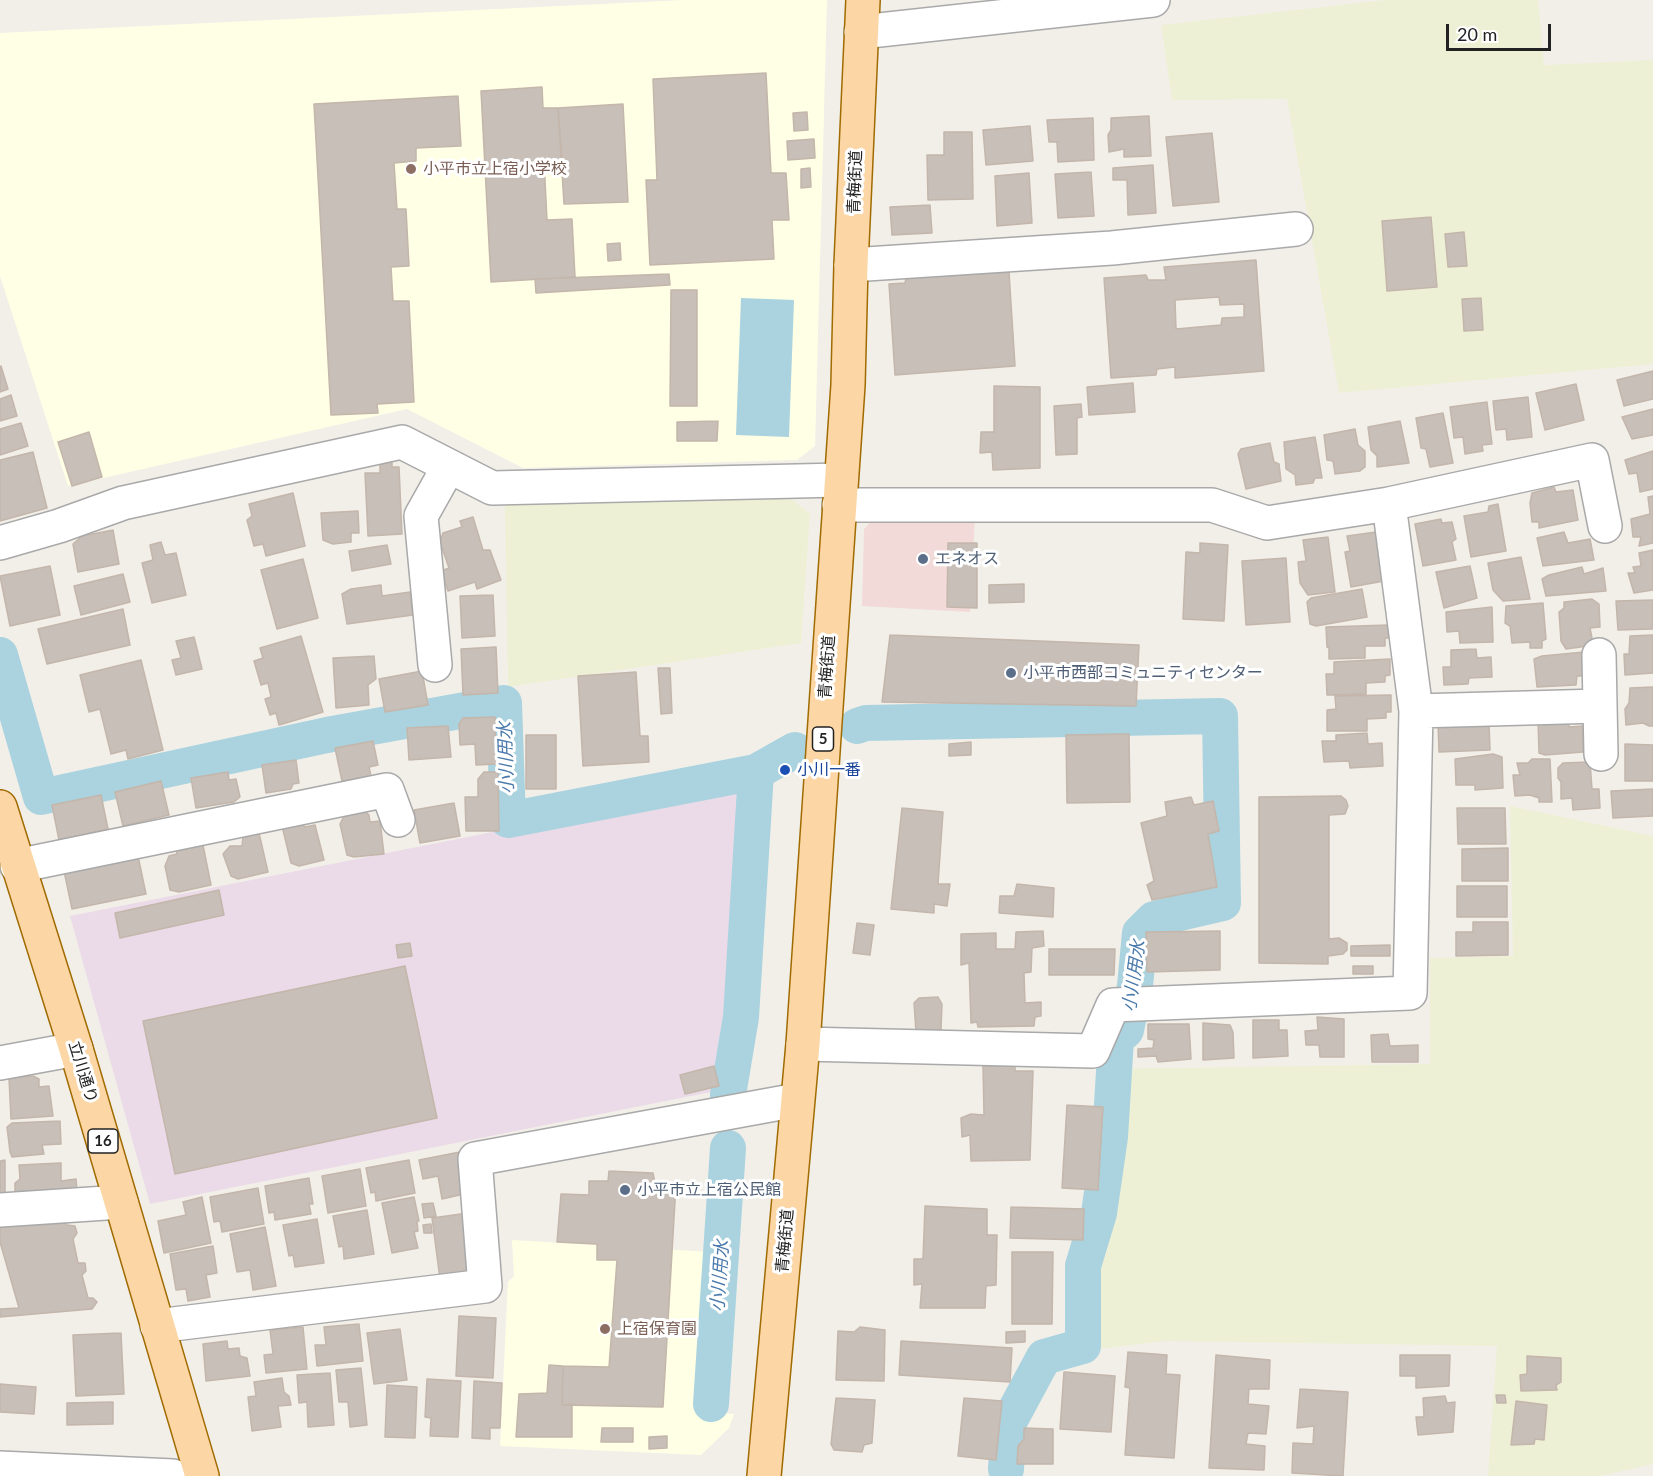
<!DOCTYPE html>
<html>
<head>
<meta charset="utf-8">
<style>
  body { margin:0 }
  #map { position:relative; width:1653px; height:1476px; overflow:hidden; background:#f2efe9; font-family:Lato,sans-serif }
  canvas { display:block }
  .scale { position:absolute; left:1446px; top:24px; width:105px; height:27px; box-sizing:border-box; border:3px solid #222; border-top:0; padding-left:8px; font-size:18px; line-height:21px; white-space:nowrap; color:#222; -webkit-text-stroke:4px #fff; paint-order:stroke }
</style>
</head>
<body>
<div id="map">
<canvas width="1653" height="1476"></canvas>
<div class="scale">20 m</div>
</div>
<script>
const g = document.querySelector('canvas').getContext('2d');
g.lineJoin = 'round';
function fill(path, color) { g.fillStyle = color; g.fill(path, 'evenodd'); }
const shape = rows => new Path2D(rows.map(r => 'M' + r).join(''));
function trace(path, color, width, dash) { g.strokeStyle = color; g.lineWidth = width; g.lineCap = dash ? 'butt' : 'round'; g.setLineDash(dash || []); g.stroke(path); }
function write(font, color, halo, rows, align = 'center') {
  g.font = font + ' Lato,"Noto Sans JP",sans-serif'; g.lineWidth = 6; g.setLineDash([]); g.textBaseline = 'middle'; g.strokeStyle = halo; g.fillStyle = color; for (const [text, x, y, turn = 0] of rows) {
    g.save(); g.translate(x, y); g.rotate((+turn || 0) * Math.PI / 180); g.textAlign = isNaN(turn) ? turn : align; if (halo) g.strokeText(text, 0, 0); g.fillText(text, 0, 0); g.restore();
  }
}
const commercial = shape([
  [880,512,975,515,970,612,862,606,864,529]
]);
const industrial = shape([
  [749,781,721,1090,150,1204,70,916]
]);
const education = shape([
  [684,0,827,0,815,446,797,460,523,468,407,409,68,486,0,276,0,33],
  [512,1240,711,1252,701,1376,710,1412,734,1414,729,1428,701,1455,500,1446,508,1282,514,1276]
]);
const farmland = shape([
  [1386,0,1538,0,1544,65,1653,60,1653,364,1339,393,1287,99,1172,100,1161,25],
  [790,498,810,514,801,643,508,687,505,503],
  [1510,806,1653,836,1653,1464,1600,1476,1488,1476,1497,1346,1166,1341,1089,1350,1108,1069,1430,1064,1430,958,1513,956]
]);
const water = shape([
  [741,298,794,300,789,437,736,435]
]);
const canal = shape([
  [0,655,41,797,327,735,504,703,508,820,756,772,741,1017,728,1095],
  [857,726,866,723,1220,716,1223,903,1154,919,1140,933,1135,986,1126,1030,1116,1039,1110,1137,1099,1213,1083,1266,1083,1346,1044,1357,1009,1422,1006,1469],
  [756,772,795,750],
  [711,1404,728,1148]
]);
const building = shape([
  [766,73,771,173,786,173,789,220,772,220,774,259,650,265,646,180,657,180,653,79,766,73],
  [542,87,543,108,558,108,562,160,544,161,547,220,572,219,575,277,491,282,481,91,542,87],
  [458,96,461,146,416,148,416,161,394,163,397,209,406,209,409,266,391,267,393,301,409,301,414,402,377,404,378,413,331,415,314,104,458,96],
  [623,104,628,202,564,204,558,108,623,104],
  [807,112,808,130,794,131,793,113,807,112],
  [1149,116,1151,156,1124,157,1124,149,1109,152,1108,135,1111,130,1111,118,1149,116],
  [1093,118,1094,160,1058,162,1057,142,1049,142,1047,120,1093,118],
  [1030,126,1033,161,986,165,983,130,1030,126],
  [944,132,972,132,973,199,928,200,927,155,944,155,944,132],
  [1212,133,1219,202,1173,206,1166,137,1212,133],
  [814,139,815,158,788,160,787,141,814,139],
  [1153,165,1156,213,1128,215,1127,180,1113,180,1113,168,1153,165],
  [810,168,811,187,801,188,801,169,810,168],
  [1091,172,1094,216,1058,218,1055,174,1091,172],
  [1029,173,1032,223,997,226,995,176,1029,173],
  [930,205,932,233,892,235,890,207,930,205],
  [1431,217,1437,287,1387,291,1382,221,1431,217],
  [1464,232,1467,266,1448,267,1445,234,1464,232],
  [620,243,621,260,608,261,607,244,620,243],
  [1256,260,1264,371,1175,378,1175,367,1157,369,1156,375,1111,378,1104,278,1146,275,1148,280,1166,280,1164,267,1256,260],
  [1219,297,1220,305,1244,304,1244,317,1222,318,1221,325,1176,329,1175,300,1219,297],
  [1009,272,1015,366,895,375,889,284,905,283,906,278,1009,272],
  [669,274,670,285,536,293,535,279,669,274],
  [671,290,697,290,697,406,670,406,671,290],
  [1481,298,1483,330,1464,331,1462,299,1481,298],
  [1,366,8,389,0,392,0,367,1,366],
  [1653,371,1653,399,1624,406,1617,380,1653,371],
  [1133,383,1135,412,1089,415,1087,387,1133,383],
  [1576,384,1584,420,1545,430,1536,393,1576,384],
  [994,386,1040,387,1040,468,993,470,992,452,980,453,981,432,994,432,994,386],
  [11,395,17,416,0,421,0,399,11,395],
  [1528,397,1532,437,1507,440,1506,429,1496,430,1493,401,1528,397],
  [1487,402,1492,444,1482,445,1483,451,1465,454,1463,437,1454,438,1450,407,1487,402],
  [1081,404,1082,417,1077,418,1077,454,1056,455,1054,406,1081,404],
  [1653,409,1653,435,1632,439,1622,417,1653,409],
  [1443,413,1453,463,1430,467,1426,449,1421,448,1416,418,1443,413],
  [718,421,717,441,677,441,677,422,718,421],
  [1400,421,1409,463,1377,467,1377,456,1371,450,1368,427,1400,421],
  [21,423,28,446,0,455,0,429,21,423],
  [1355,429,1358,445,1365,451,1365,467,1360,471,1335,474,1333,461,1327,460,1324,435,1355,429],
  [89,432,102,477,72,486,58,442,89,432],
  [1315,437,1322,478,1315,478,1313,483,1296,485,1295,475,1286,469,1284,442,1315,437],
  [1270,443,1274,462,1279,464,1281,481,1246,489,1238,454,1241,449,1270,443],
  [1653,451,1653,489,1640,492,1637,473,1629,474,1625,460,1653,451],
  [33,452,47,508,0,521,0,460,33,452],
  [392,462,392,467,399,467,402,534,368,536,365,473,380,473,380,463,392,462],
  [1554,487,1556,492,1573,490,1578,520,1539,528,1539,522,1532,522,1530,503,1532,493,1554,487],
  [293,493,305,546,266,556,263,544,254,546,247,520,252,516,249,504,293,493],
  [1653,496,1653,543,1639,546,1641,537,1633,537,1631,519,1650,514,1648,497,1653,496],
  [1498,504,1506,551,1471,557,1464,516,1488,512,1489,506,1498,504],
  [358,511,359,533,351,533,351,542,333,544,323,540,321,513,358,511],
  [473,517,483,550,490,550,501,580,477,589,475,582,448,591,441,571,449,568,440,542,443,533,462,527,460,521,473,517],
  [1441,519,1442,523,1452,522,1456,539,1452,542,1456,560,1423,566,1415,524,1441,519],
  [113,530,119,564,78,572,73,544,82,536,113,530],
  [1376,532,1384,581,1351,587,1345,552,1350,551,1347,536,1376,532],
  [1564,532,1568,543,1590,539,1594,560,1543,566,1537,538,1564,532],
  [1328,537,1335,592,1308,595,1300,583,1298,562,1306,561,1303,540,1328,537],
  [161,542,165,555,176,553,186,595,152,603,142,563,153,560,150,545,161,542],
  [948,543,977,543,977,608,947,607,948,543],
  [1200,543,1228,545,1224,621,1183,619,1186,552,1200,553,1200,543],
  [387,545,391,564,352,571,349,551,387,545],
  [1653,550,1653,590,1634,593,1628,573,1635,573,1633,567,1641,566,1639,553,1653,550],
  [1521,557,1530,599,1503,601,1493,590,1488,563,1521,557],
  [1286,558,1290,622,1246,625,1242,561,1286,558],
  [303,559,318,618,277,629,261,570,303,559],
  [50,566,60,615,10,626,0,576,50,566],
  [1470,566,1477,598,1444,608,1436,572,1470,566],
  [1582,567,1584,574,1603,568,1606,591,1546,596,1542,579,1549,575,1582,567],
  [123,574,130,602,81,615,74,586,123,574],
  [1024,584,1024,602,989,603,989,585,1024,584],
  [381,585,382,596,410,592,413,615,347,624,342,594,351,589,381,585],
  [1362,589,1367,617,1316,626,1310,624,1307,602,1311,598,1362,589],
  [493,595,495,636,462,638,460,596,493,595],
  [1592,599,1599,604,1600,627,1590,628,1592,638,1588,646,1566,649,1561,641,1559,612,1564,608,1564,602,1592,599],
  [1653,600,1653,629,1618,630,1616,601,1653,600],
  [1543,603,1546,639,1542,641,1542,648,1530,648,1530,642,1512,643,1510,626,1505,623,1506,606,1543,603],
  [1492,607,1493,642,1460,643,1459,631,1447,632,1446,612,1492,607],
  [123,609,130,645,47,664,38,629,123,609],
  [1389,625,1389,638,1385,638,1385,646,1365,646,1365,658,1329,659,1329,648,1327,647,1326,627,1389,625],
  [890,635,1139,645,1136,706,882,702,890,635],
  [1653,635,1653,673,1625,675,1624,654,1629,654,1630,636,1653,635],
  [301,636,323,712,279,725,276,713,270,715,265,699,271,697,268,683,261,685,254,661,263,658,260,648,301,636],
  [194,637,202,669,176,675,172,660,181,658,176,641,194,637],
  [496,647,498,693,463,695,461,649,496,647],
  [1476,649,1477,658,1491,657,1492,677,1469,678,1468,684,1444,685,1443,667,1451,667,1451,650,1476,649],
  [1584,652,1585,676,1577,676,1576,685,1537,687,1534,659,1542,656,1584,652],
  [374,656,376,679,368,685,369,705,336,708,333,658,374,656],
  [1390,659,1390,675,1385,676,1385,682,1366,683,1366,694,1327,695,1326,674,1334,674,1334,662,1390,659],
  [141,660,163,750,128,759,126,750,111,754,100,709,89,712,80,675,141,660],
  [658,668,670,668,672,713,661,714,658,668],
  [422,671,428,705,385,712,379,679,422,671],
  [636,672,640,736,648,736,649,762,583,766,578,676,636,672],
  [1653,687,1653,726,1649,726,1643,723,1626,725,1625,709,1629,703,1630,688,1653,687],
  [1391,695,1391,712,1386,712,1386,718,1367,719,1367,731,1327,731,1327,710,1336,709,1335,696,1391,695],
  [495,717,496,764,476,765,475,744,460,745,459,724,463,718,495,717],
  [1568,719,1569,727,1583,726,1583,752,1545,755,1539,753,1538,720,1568,719],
  [1489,720,1490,750,1439,752,1438,723,1489,720],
  [448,726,451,757,409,760,407,728,448,726],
  [1367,733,1368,744,1382,743,1383,766,1350,768,1349,761,1324,762,1322,741,1336,741,1336,735,1367,733],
  [1129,734,1130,802,1067,803,1066,735,1129,734],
  [526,735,556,735,556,789,526,789,526,735],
  [373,741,378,765,369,767,371,776,342,781,335,748,373,741],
  [971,742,971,755,949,756,949,744,971,742],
  [1625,744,1653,745,1653,781,1625,781,1625,744],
  [1493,754,1502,757,1503,788,1475,790,1475,785,1456,785,1455,759,1493,754],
  [1532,759,1550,759,1552,802,1539,802,1539,798,1530,795,1515,796,1513,775,1520,775,1517,763,1528,763,1532,759],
  [296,760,299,783,293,784,291,789,266,793,262,765,296,760],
  [1590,762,1592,789,1599,789,1600,808,1573,810,1572,798,1561,799,1561,782,1558,778,1558,768,1563,763,1590,762],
  [228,772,229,780,236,779,240,797,234,802,196,808,191,778,228,772],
  [484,772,498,772,499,831,466,831,465,797,478,797,478,779,484,772],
  [161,781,169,815,123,826,115,792,161,781],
  [1653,789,1653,816,1613,818,1611,791,1653,789],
  [101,795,108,829,59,840,52,805,101,795],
  [1341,796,1346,800,1348,806,1345,814,1329,815,1329,939,1339,938,1347,943,1347,950,1343,954,1328,956,1328,964,1259,963,1259,797,1341,796],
  [1191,797,1194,805,1213,801,1219,831,1208,834,1217,887,1152,900,1147,885,1154,881,1141,823,1167,816,1165,802,1191,797],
  [454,803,460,836,420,843,414,810,454,803],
  [902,808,943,812,938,884,950,884,947,906,934,904,934,913,891,909,902,808],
  [1457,808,1505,808,1506,844,1458,844,1457,808],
  [365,811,369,815,370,822,380,821,384,854,354,857,347,855,340,824,344,816,365,811],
  [301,822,305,827,315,825,324,860,299,866,291,863,282,826,301,822],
  [259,833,268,872,238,879,231,876,223,854,230,846,242,846,243,837,259,833],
  [202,840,211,885,179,892,170,890,165,866,169,856,177,854,175,845,202,840],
  [1508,848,1508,881,1462,881,1462,849,1508,848],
  [138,856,146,894,72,909,64,871,138,856],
  [1017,884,1054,888,1053,917,999,913,1000,896,1014,896,1017,884],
  [1457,886,1507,886,1507,917,1457,917,1457,886],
  [219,890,224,915,120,938,115,913,219,890],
  [1473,922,1508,922,1508,955,1456,956,1456,932,1473,932,1473,922],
  [857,923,874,925,870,955,853,953,857,923],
  [1043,931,1044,946,1032,948,1031,972,1024,973,1025,1003,1041,1002,1041,1016,1035,1017,1034,1026,978,1027,977,1022,971,1023,969,963,961,965,961,934,996,933,996,949,1015,949,1016,932,1043,931],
  [1220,931,1220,970,1147,972,1146,932,1220,931],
  [410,943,412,956,398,958,396,945,410,943],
  [1390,945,1390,956,1351,956,1351,946,1390,945],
  [1049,949,1115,949,1114,975,1049,975,1049,949],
  [405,966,437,1118,175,1174,143,1021,405,966],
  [1353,966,1373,966,1373,974,1353,974,1353,966],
  [938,997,942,1004,941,1030,916,1032,914,1003,919,998,938,997],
  [1317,1017,1344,1019,1344,1057,1320,1057,1319,1045,1306,1045,1305,1031,1318,1030,1317,1017],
  [1253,1020,1279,1020,1279,1030,1287,1030,1288,1056,1253,1058,1253,1020],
  [1203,1023,1230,1025,1233,1032,1234,1058,1203,1060,1203,1023],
  [1148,1024,1189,1024,1191,1059,1158,1062,1156,1056,1138,1057,1138,1049,1153,1048,1154,1040,1148,1039,1148,1024],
  [1388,1034,1390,1046,1418,1045,1418,1062,1372,1062,1371,1035,1388,1034],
  [1015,1064,1015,1071,1033,1071,1030,1160,971,1161,970,1135,962,1137,961,1118,971,1114,984,1115,983,1066,1015,1064],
  [714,1066,719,1086,685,1094,680,1075,714,1066],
  [33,1076,39,1079,39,1087,49,1086,53,1116,11,1119,9,1078,33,1076],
  [1067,1105,1103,1107,1098,1190,1062,1188,1067,1105],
  [60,1121,61,1144,42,1145,44,1154,12,1157,10,1152,7,1127,12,1123,60,1121],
  [465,1151,473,1192,442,1199,438,1176,423,1179,419,1160,465,1151],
  [5,1160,5,1197,0,1197,0,1161,5,1160],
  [409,1160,415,1193,376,1201,375,1192,371,1193,366,1168,409,1160],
  [61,1163,61,1181,76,1179,77,1191,15,1194,15,1183,20,1179,19,1165,61,1163],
  [360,1169,366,1206,328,1213,322,1176,360,1169],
  [609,1171,653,1173,655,1183,676,1184,663,1407,562,1405,563,1366,609,1367,617,1260,597,1260,597,1244,557,1242,561,1194,589,1195,589,1181,608,1181,609,1171],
  [309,1178,313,1204,309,1204,311,1214,275,1220,274,1212,269,1213,265,1186,309,1178],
  [258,1188,264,1224,222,1232,220,1221,214,1222,210,1197,258,1188],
  [202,1197,211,1243,164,1253,158,1221,186,1215,183,1202,202,1197],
  [414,1197,419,1221,417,1221,418,1231,414,1232,418,1248,392,1253,382,1203,414,1197],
  [433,1203,436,1216,424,1218,422,1204,433,1203],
  [925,1206,987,1209,987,1235,997,1235,996,1285,986,1286,985,1308,920,1308,922,1284,914,1285,914,1259,923,1259,925,1206],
  [1011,1207,1084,1209,1083,1240,1010,1238,1011,1207],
  [367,1210,374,1254,344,1259,343,1246,339,1247,333,1216,367,1210],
  [468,1213,475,1269,466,1270,467,1275,440,1279,432,1218,468,1213],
  [63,1216,67,1225,75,1226,77,1233,73,1239,78,1263,85,1263,86,1271,82,1275,88,1298,93,1298,97,1302,92,1309,0,1317,0,1309,19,1308,0,1242,0,1219,63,1216],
  [317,1219,324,1263,295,1267,293,1255,289,1256,283,1225,317,1219],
  [431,1224,432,1233,424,1233,423,1225,431,1224],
  [265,1227,276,1286,253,1290,250,1270,237,1272,230,1234,265,1227],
  [213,1246,217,1273,206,1275,210,1297,188,1301,186,1289,176,1290,170,1254,213,1246],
  [1012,1252,1053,1252,1052,1324,1012,1324,1012,1252],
  [459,1316,496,1318,493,1378,456,1376,459,1316],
  [359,1324,363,1361,317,1366,315,1345,326,1345,324,1327,359,1324],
  [303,1327,307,1369,266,1373,264,1355,273,1354,270,1330,303,1327],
  [860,1327,885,1330,884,1381,836,1380,838,1331,854,1332,860,1327],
  [400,1329,407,1380,374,1384,367,1333,400,1329],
  [1025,1331,1025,1342,1006,1343,1006,1332,1025,1331],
  [121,1333,124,1394,76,1396,73,1335,121,1333],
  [227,1341,228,1349,239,1348,240,1356,247,1358,250,1376,206,1381,203,1344,227,1341],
  [901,1341,1012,1348,1010,1382,899,1375,901,1341],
  [1128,1352,1167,1355,1166,1374,1180,1375,1174,1458,1125,1455,1130,1388,1125,1387,1128,1352],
  [1216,1355,1270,1360,1269,1389,1249,1389,1248,1404,1269,1406,1266,1434,1248,1433,1246,1444,1265,1446,1264,1470,1209,1468,1216,1355],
  [1400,1355,1450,1355,1449,1386,1416,1388,1416,1376,1400,1376,1400,1355],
  [1527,1356,1561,1358,1561,1382,1556,1385,1557,1390,1521,1391,1520,1375,1527,1374,1527,1356],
  [549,1365,563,1366,562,1405,572,1404,572,1437,516,1437,519,1394,547,1393,549,1365],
  [361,1368,367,1425,350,1427,348,1402,339,1402,336,1370,361,1368],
  [1064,1372,1115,1376,1111,1432,1060,1429,1064,1372],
  [330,1373,334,1425,308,1427,307,1402,299,1403,297,1375,330,1373],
  [282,1378,284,1392,289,1396,291,1405,278,1406,281,1427,252,1431,248,1397,256,1396,254,1382,282,1378],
  [427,1379,461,1381,458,1437,430,1436,431,1418,425,1417,427,1379],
  [474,1381,502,1383,500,1428,490,1428,490,1439,472,1438,474,1381],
  [0,1384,36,1387,34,1414,0,1412,0,1384],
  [387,1385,417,1387,415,1438,385,1437,387,1385],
  [1300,1389,1348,1392,1343,1476,1292,1473,1293,1443,1313,1444,1314,1426,1297,1428,1300,1389],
  [1496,1395,1505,1395,1506,1403,1497,1403,1496,1395],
  [1445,1396,1447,1403,1455,1402,1453,1432,1418,1435,1416,1417,1424,1417,1423,1398,1445,1396],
  [836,1398,875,1400,872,1443,864,1445,862,1452,834,1450,831,1444,836,1398],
  [964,1398,1002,1401,996,1460,958,1456,964,1398],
  [1516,1401,1547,1405,1544,1440,1535,1439,1534,1444,1511,1445,1516,1401],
  [113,1402,113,1424,67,1425,67,1403,113,1402],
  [602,1428,633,1428,633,1442,601,1442,602,1428],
  [1024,1428,1053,1429,1053,1464,1017,1464,1018,1446,1024,1439,1024,1428],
  [667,1436,667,1448,649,1449,649,1437,667,1436]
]);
const minor = shape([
  [861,32,1153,0],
  [851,265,1112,248,1296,229],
  [1389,504,1592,460,1605,526],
  [839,505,1212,505,1267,523,1389,504,1416,711,1600,706],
  [0,543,59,526,123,503,402,442,492,488,841,480],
  [1599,655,1601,754],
  [435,665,421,516,449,466],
  [17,866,387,790,398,820],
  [803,1044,1093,1051,1113,1005,1410,993,1416,711],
  [0,1063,76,1049],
  [0,1210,121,1202],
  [157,1326,485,1286,475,1159,797,1100],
  [0,1468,173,1476]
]);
const major = shape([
  [0,807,76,1049,202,1476],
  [764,1476,803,1044,848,385,851,265,863,0]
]);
const markers = [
  [411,169,6,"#8d6e63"],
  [923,559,6,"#5c6f8a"],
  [1011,673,6,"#5c6f8a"],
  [785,770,6,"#1a4fb4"],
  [625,1190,6,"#5c6f8a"],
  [605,1329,6,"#8d6e63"]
];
const shields = [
  [823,739,21],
  [103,1141,30]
];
const shieldNames = [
  ["5",823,739],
  ["16",103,1141]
];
const educationNames = [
  ["小平市立上宿小学校",423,169],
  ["上宿保育園",617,1329]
];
const streetNames = [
  ["青梅街道",855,182,-88],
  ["青梅街道",827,667,-86],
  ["立川通り",83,1072,73],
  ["青梅街道",785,1241,-85]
];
const serviceNames = [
  ["エネオス",935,559],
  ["小平市西部コミュニティセンター",1023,673],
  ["小平市立上宿公民館",637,1190]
];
const transitNames = [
  ["小川一番",797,770]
];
const waterNames = [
  ["小川用水",506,758,-92],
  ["小川用水",1134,976,-82],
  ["小川用水",720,1276,-86]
];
fill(commercial, '#f2dad9');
fill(industrial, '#ebdbe8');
fill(education, '#ffffe5');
fill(farmland, '#eef0d5');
fill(water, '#aad3df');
trace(canal, '#aad3df', 36);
fill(building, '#c7bfb8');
trace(building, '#c4b6ab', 1.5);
trace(minor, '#a9a9a9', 36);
trace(major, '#a06b00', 36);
trace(minor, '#fff', 33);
trace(major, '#fcd6a4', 33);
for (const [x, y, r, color] of markers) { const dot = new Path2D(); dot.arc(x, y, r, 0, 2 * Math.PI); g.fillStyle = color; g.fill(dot); trace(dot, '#fff', 2); }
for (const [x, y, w] of shields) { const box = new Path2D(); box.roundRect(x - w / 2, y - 12, w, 24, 4.5); g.fillStyle = '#fff'; g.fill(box); trace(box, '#222', 1.5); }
write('bold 15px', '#222', null, shieldNames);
write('16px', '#785e54', '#fff', educationNames, 'left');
write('16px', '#222', '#fff', streetNames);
write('16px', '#4e5e75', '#fff', serviceNames, 'left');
write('16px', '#164399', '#fff', transitNames, 'left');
write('italic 18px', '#4a7aab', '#fff', waterNames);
</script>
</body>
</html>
